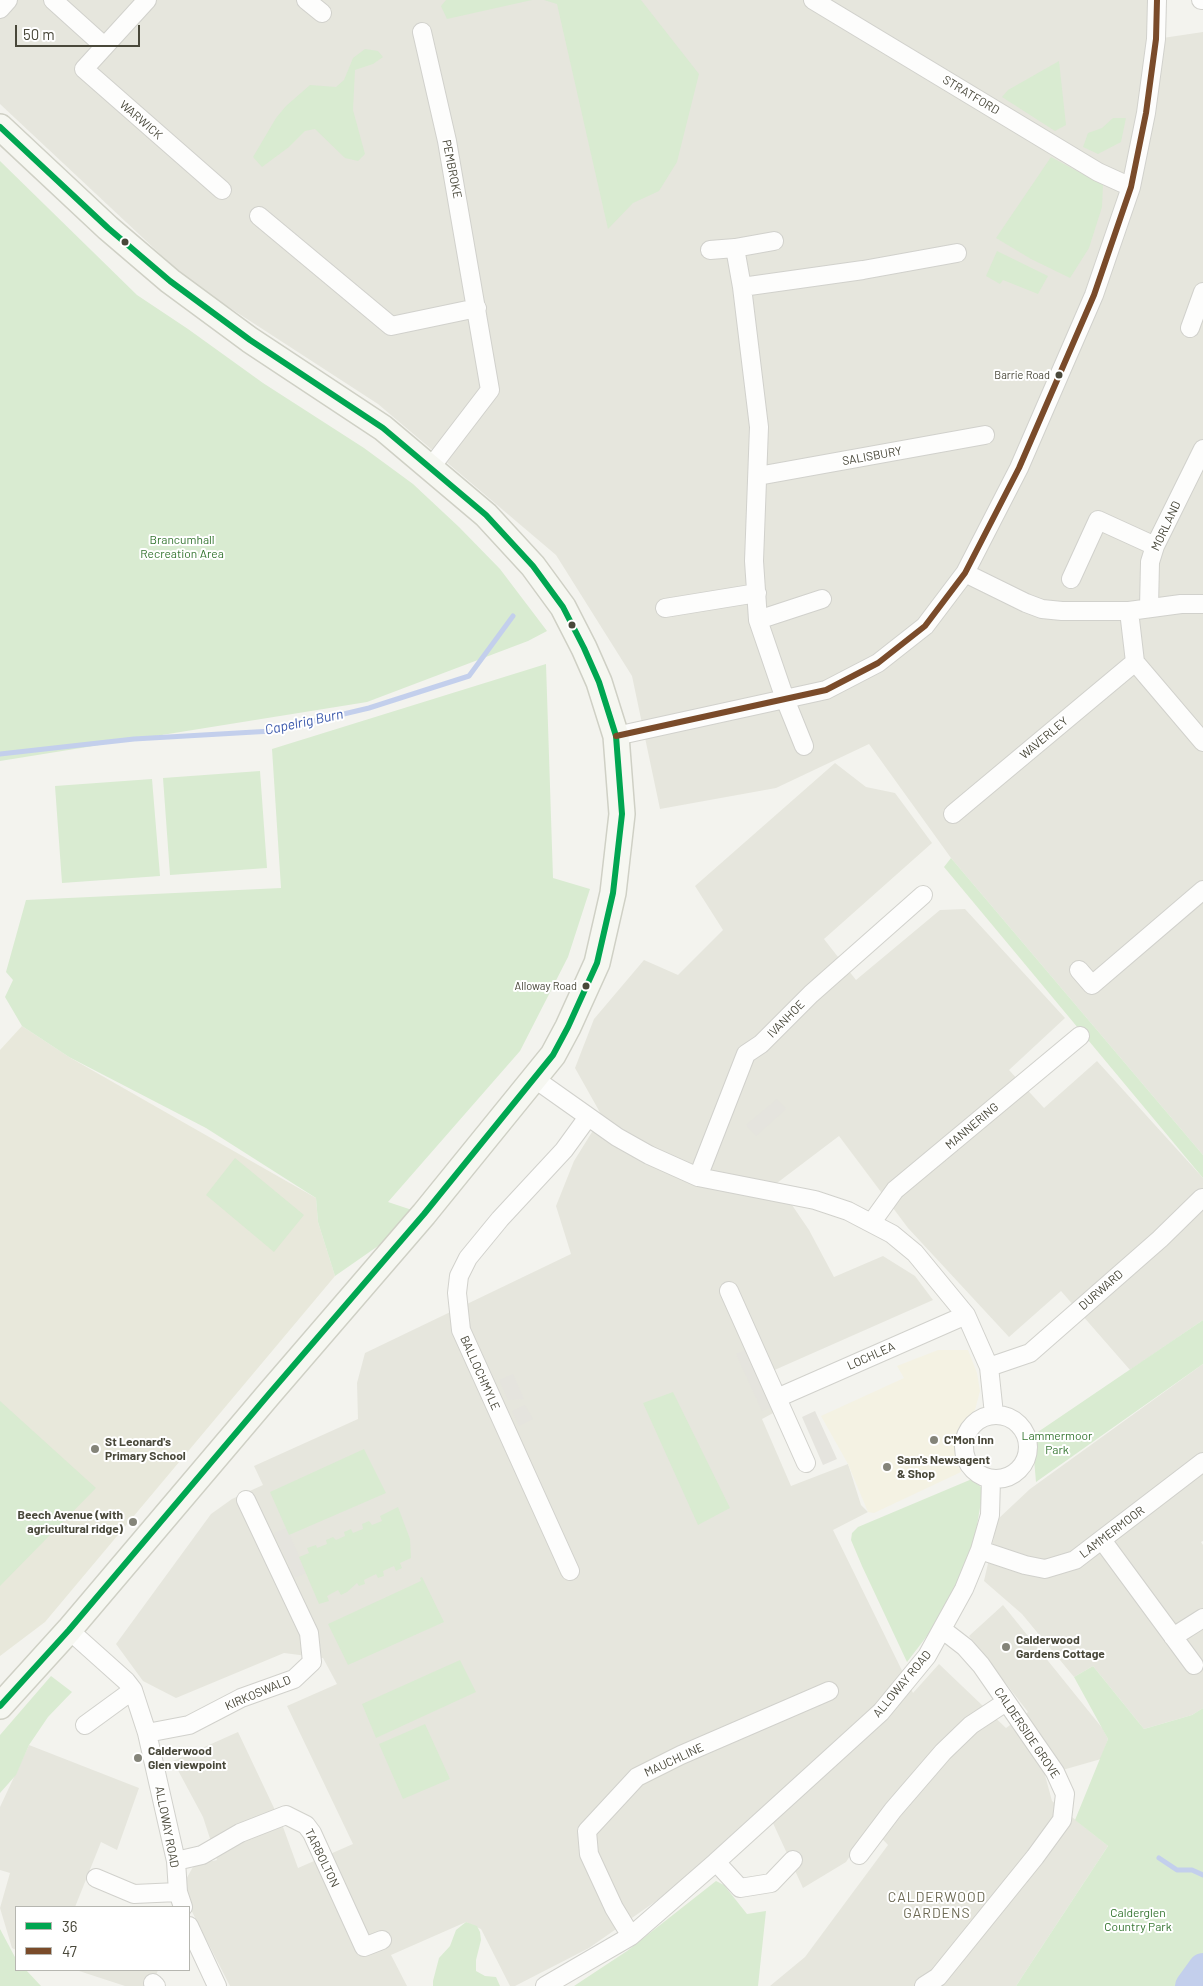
<!DOCTYPE html>
<html>
<head>
<meta charset="utf-8">
<style>
  body { margin:0 }
  #map { position:relative; width:1203px; height:1986px; overflow:hidden; background:#f3f3ee; font-family:Barlow,sans-serif }
  canvas { display:block }
  .legend { position:absolute; left:15px; top:1906px; width:175px; height:65px; box-sizing:border-box; background:#fff; border:1px solid #b6b6b0; margin:0; padding:6px 9px; list-style:none; font-size:15px; color:#49483a }
  .legend li { display:flex; align-items:center; gap:10px; height:25px }
  .legend b { width:25px; border:1px solid #b6b6b0 }
  .scale { position:absolute; left:15px; top:25px; width:125px; height:22px; box-sizing:border-box; border:2px solid #49483a; border-top:0; padding-left:6px; font-size:15px; line-height:18px; white-space:nowrap; color:#49483a; -webkit-text-stroke:4px #fff; paint-order:stroke }
</style>
</head>
<body>
<div id="map">
<canvas width="1203" height="1986"></canvas>
<ul class="legend">
<li><b style="height:6px;background:#00a651"></b>36</li>
<li><b style="height:6px;background:#7a4b2a"></b>47</li>
</ul>
<div class="scale">50 m</div>
</div>
<script>
const g = document.querySelector('canvas').getContext('2d');
g.lineJoin = 'round';
function fill(path, color) { g.fillStyle = color; g.fill(path, 'evenodd'); }
const shape = rows => new Path2D(rows.map(r => 'M' + r).join(''));
function trace(path, color, width, dash) { g.strokeStyle = color; g.lineWidth = width; g.lineCap = dash ? 'butt' : 'round'; g.setLineDash(dash || []); g.stroke(path); }
function write(font, color, halo, rows, align = 'center') {
  g.font = font + ' Barlow,sans-serif'; g.lineWidth = 4; g.setLineDash([]); g.textBaseline = 'middle'; g.strokeStyle = halo; g.fillStyle = color; for (const [text, x, y, turn = 0] of rows) {
    g.save(); g.translate(x, y); g.rotate((+turn || 0) * Math.PI / 180); g.textAlign = isNaN(turn) ? turn : align; if (halo) g.strokeText(text, 0, 0); g.fillText(text, 0, 0); g.restore();
  }
}
const residential = shape([
  [0,0,1150,0,1156,39,1203,32,1203,1155,951,858,869,744,776,788,660,809,632,676,556,555,378,404,190,282,0,104],
  [835,763,866,787,895,793,932,843,824,939,856,980,940,910,965,909,1065,1018,1009,1070,1044,1108,1097,1061,1203,1178,1203,1320,1130,1370,1061,1291,1009,1337,908,1228,839,1136,777,1183,809,1230,834,1277,883,1256,915,1276,933,1300,761,1376,777,1411,762,1419,791,1486,848,1464,861,1505,868,1512,833,1530,913,1693,939,1664,1006,1728,1028,1712,969,1636,1003,1605,1103,1729,1108,1739,1101,1759,1045,1775,1052,1801,1108,1846,1016,1986,770,1986,805,1957,888,1845,870,1826,846,1862,803,1888,766,1808,659,1899,589,1948,515,1986,510,1986,481,1929,466,1922,391,1955,407,1986,230,1986,188,1904,184,1883,194,1865,217,1860,203,1817,173,1761,238,1732,283,1827,298,1868,353,1844,287,1706,337,1684,323,1658,284,1653,176,1698,143,1681,116,1644,211,1514,232,1499,263,1485,254,1466,358,1419,357,1383,365,1353,571,1254,556,1206,574,1161,602,1116,575,1068,594,1019,644,960,678,975,723,930,695,886],
  [1203,1364,1203,1541,1201,1542,1203,1545,1203,1708,1192,1715,1144,1729,1093,1666,1074,1677,1022,1614,984,1581,998,1519,1030,1489],
  [29,1745,139,1788,117,1850,101,1842,75,1907,16,1907,16,1950,12,1948,0,1908,10,1873,0,1870,0,1807],
  [76,1970,158,1970,152,1986,125,1986]
]);
const commercial = shape([
  [938,1350,968,1350,977,1373,980,1391,975,1410,955,1451,961,1472,874,1513,868,1512,848,1464,821,1416,904,1378,897,1366]
]);
const industrial = shape([
  [777,1099,786,1109,756,1136,746,1125],
  [750,1348,775,1406,762,1411,736,1354],
  [513,1374,523,1397,524,1399,508,1400,499,1380],
  [525,1405,533,1419,519,1426,512,1411],
  [815,1411,837,1459,823,1465,802,1417],
  [287,1528,306,1573,295,1578,274,1533]
]);
const education = shape([
  [22,1026,69,1057,316,1198,318,1222,335,1276,45,1622,0,1656,0,1050]
]);
const green = shape([
  [446,0,532,0,447,19,441,6],
  [544,0,641,0,699,74,677,162,659,191,633,203,608,229,557,4],
  [365,49,378,51,383,57,373,64,355,70,353,110,365,154,358,161,345,158,315,129,305,131,289,147,262,167,253,157,276,118,286,106,310,85,336,87,344,80,353,58],
  [1059,61,1066,125,1055,131,1002,97,1008,90],
  [1113,118,1126,118,1121,142,1098,154,1083,147,1088,133,1102,128],
  [1051,157,1103,185,1102,207,1089,248,1070,278,1031,259,996,238],
  [0,161,137,295,188,329,263,383,364,448,413,484,459,527,500,569,547,631,528,641,367,702,0,761],
  [997,251,1048,276,1038,294,1003,280,1000,284,986,276],
  [546,664,553,878,590,889,568,957,520,1051,388,1202,424,1214,335,1276,318,1222,316,1198,206,1128,69,1057,22,1026,5,997,13,980,6,972,26,900,281,888,272,749],
  [260,771,267,868,170,875,163,778],
  [152,779,160,876,62,883,55,786],
  [951,858,1203,1155,1203,1178,944,867],
  [235,1158,304,1215,274,1252,206,1195],
  [1203,1320,1203,1364,1036,1482,1032,1436],
  [673,1392,730,1508,698,1525,643,1403],
  [0,1401,96,1488,0,1586],
  [364,1449,386,1493,289,1535,270,1492],
  [972,1479,982,1488,981,1502,974,1543,965,1570,937,1623,907,1662,862,1566,851,1540,852,1533,858,1527],
  [398,1507,410,1539,411,1558,400,1563,402,1568,396,1571,394,1566,383,1571,384,1576,378,1578,376,1574,364,1580,365,1584,359,1586,357,1583,347,1592,341,1595,338,1590,327,1596,329,1601,319,1604,299,1557,309,1553,307,1548,316,1545,317,1548,327,1544,326,1540,333,1537,336,1540,345,1536,344,1532,351,1529,353,1533,363,1529,362,1524,369,1521,372,1525,382,1521,380,1516],
  [422,1577,444,1622,348,1665,328,1624,421,1581,420,1578],
  [460,1660,476,1692,376,1738,362,1704],
  [1093,1666,1144,1729,1192,1715,1203,1708,1203,1986,1016,1986,1108,1846,1075,1820,1108,1739,1074,1677],
  [51,1676,72,1692,48,1717,29,1745,16,1775,0,1793,0,1735],
  [425,1724,450,1779,403,1799,379,1744],
  [716,1881,724,1885,747,1914,766,1911,758,1986,574,1986,627,1951],
  [466,1922,477,1926,480,1932,481,1940,476,1960,476,1971,485,1976,496,1977,500,1986,433,1986,433,1981,439,1958,450,1946,456,1930],
  [0,1929,16,1959,16,1970,26,1970,41,1986,0,1986]
]);
const stream = shape([
  [0,754,134,739,272,731,369,708,469,676,513,616],
  [1159,1858,1177,1870,1192,1870,1203,1875]
]);
const river = shape([
  [1190,1986,1203,1968]
]);
const street = shape([
  [53,0,104,46],
  [147,0,84,69,222,190],
  [306,0,322,13],
  [813,0,1098,172,1131,187],
  [1201,0,1203,0],
  [0,9,8,0],
  [422,32,447,141,490,390,431,467],
  [259,216,391,326,477,308],
  [735,248,742,287,759,427,754,561,758,620,785,699,804,746],
  [710,250,735,248,774,241],
  [742,287,863,270,957,253],
  [1190,328,1203,292],
  [758,476,985,435],
  [965,573,1026,603,1042,609,1062,611,1129,611,1181,604,1203,604],
  [1071,579,1098,520,1155,546],
  [665,608,757,593],
  [1149,608,1150,562,1155,546,1203,449],
  [1129,611,1135,662,1203,742],
  [758,620,822,599],
  [616,736,826,690,878,663,925,626,965,573,1019,468,1094,295,1131,187,1146,113,1156,39,1157,0],
  [953,814,1135,662],
  [1079,970,1092,985,1203,890],
  [535,1079,617,1137,649,1155,698,1177,815,1200,848,1211,892,1234,915,1253,966,1315,989,1367,994,1414],
  [698,1177,746,1054,761,1044,811,994,923,895],
  [872,1222,895,1190,1080,1036],
  [729,1291,806,1463],
  [989,1367,1030,1353,1160,1239,1202,1198,1203,1199],
  [777,1398,966,1315],
  '964 1447a32 32 0 1 1 64 0a32 32 0 1 1-64 0Z',
  [1102,1540,1194,1665],
  [980,1550,1025,1565,1045,1569,1075,1560,1203,1462],
  [570,1571,461,1330,457,1293,459,1276,468,1258,500,1219,564,1150,588,1117],
  [69,1630,126,1681,133,1690,85,1725],
  [1173,1637,1203,1618],
  [133,1690,147,1733,176,1861,178,1892,183,1907],
  [147,1733,189,1725,241,1698,294,1679,312,1662,309,1633,246,1500],
  [859,1855,893,1810,943,1752,971,1725,1006,1702],
  [176,1861,202,1855,240,1833,286,1815,306,1825,312,1833,364,1947,382,1940],
  [716,1862,881,1712,927,1656,964,1589,980,1550,990,1515,991,1479],
  [96,1878,134,1894,178,1892],
  [189,1926,217,1986],
  [631,1936,614,1908,589,1854,587,1831,637,1777,681,1755,829,1691],
  [153,1983,156,1986],
  [545,1986,631,1936,716,1862,740,1888,771,1883,793,1860],
  [924,1986,938,1977,1035,1857,1062,1820,1065,1794,1055,1772,981,1665,965,1647,943,1630]
]);
const secondary = shape([
  [0,127,108,228,170,281,250,340,383,428,486,515,533,566,563,607,584,648,599,682,616,736,622,814,613,893,597,963,568,1027,553,1055,424,1214,269,1394,69,1630,0,1706]
]);
const bus1 = shape([
  [0,127,108,228,170,281,250,340,383,428,486,515,533,566,563,607,584,648,599,682,616,736,622,814,613,893,597,963,568,1027,553,1055,424,1214,269,1394,69,1630,0,1706]
]);
const bus2 = shape([
  [616,736,826,690,878,663,925,626,965,573,1019,468,1094,295,1131,187,1146,113,1156,39,1157,0]
]);
const markers = [
  [125,242,4.5,"#49483a"],
  [1059,375,4.5,"#49483a"],
  [572,625,4.5,"#49483a"],
  [586,986,4.5,"#49483a"],
  [934,1440,5,"#848479"],
  [95,1449,5,"#848479"],
  [887,1467,5,"#848479"],
  [133,1522,5,"#848479"],
  [1006,1647,5,"#848479"],
  [138,1758,5,"#848479"]
];
const busNames = [
  ["Barrie Road",1050,375],
  ["Alloway Road",577,986]
];
const streetNames = [
  ["STRATFORD",971,95,31],
  ["WARWICK",141,120,41],
  ["PEMBROKE",452,169,79],
  ["SALISBURY",872,456,-10],
  ["MORLAND",1166,526,-65],
  ["WAVERLEY",1044,738,-40],
  ["IVANHOE",786,1019,-45],
  ["MANNERING",972,1126,-40],
  ["DURWARD",1101,1290,-41],
  ["LOCHLEA",871,1356,-24],
  ["BALLOCHMYLE",480,1373,66],
  ["LAMMERMOOR",1112,1532,-37],
  ["ALLOWAY ROAD",902,1684,-50],
  ["KIRKOSWALD",258,1693,-23],
  ["CALDERSIDE GROVE",1027,1733,56],
  ["MAUCHLINE",674,1760,-25],
  ["ALLOWAY ROAD",167,1827,79],
  ["TARBOLTON",322,1858,64]
];
const parkNames = [
  ["Brancumhall",182,540],
  ["Recreation Area",182,554],
  ["Lammermoor",1057,1436],
  ["Park",1057,1450],
  ["Calderglen",1138,1913],
  ["Country Park",1138,1927]
];
const poiNames = [
  ["C'Mon Inn",944,1440],
  ["St Leonard's",105,1442],
  ["Primary School",105,1456],
  ["Sam's Newsagent",897,1460],
  ["& Shop",897,1474],
  ["Beech Avenue (with",123,1515,"right"],
  ["agricultural ridge)",123,1529,"right"],
  ["Calderwood",1016,1640],
  ["Gardens Cottage",1016,1654],
  ["Calderwood",148,1751],
  ["Glen viewpoint",148,1765]
];
const waterNames = [
  ["Capelrig Burn",304,722,-12]
];
const neighbourhoodNames = [
  ["CALDERWOOD",937,1897],
  ["GARDENS",937,1913]
];
fill(residential, '#e6e6dd');
fill(commercial, '#f4f2e3');
fill(industrial, '#e5e4de');
fill(education, '#e8e8db');
fill(green, '#d9ebd1');
trace(stream, '#c3cfec', 5);
trace(river, '#c3cfec', 30);
trace(street, '#d1d1cc', 20);
trace(secondary, '#cfd0c5', 28);
trace(street, '#fdfdfc', 18);
trace(secondary, '#f6f7f1', 25);
trace(bus1, '#00a651', 6);
trace(bus2, '#7a4b2a', 6);
for (const [x, y, r, color] of markers) { const dot = new Path2D(); dot.arc(x, y, r, 0, 2 * Math.PI); g.fillStyle = color; g.fill(dot); trace(dot, '#fff', 2); }
write('11px', '#49483a', '#fff', busNames, 'right');
write('12px', '#49483a', '#fff', streetNames);
write('12px', '#367632', '#fff', parkNames);
write('bold 12px', '#49483a', '#fff', poiNames, 'left');
write('italic 14px', '#3c5aac', '#fff', waterNames);
g.letterSpacing = '1px';
write('14px', '#6b6852', '#fff', neighbourhoodNames);
g.letterSpacing = '0px';
</script>
</body>
</html>
